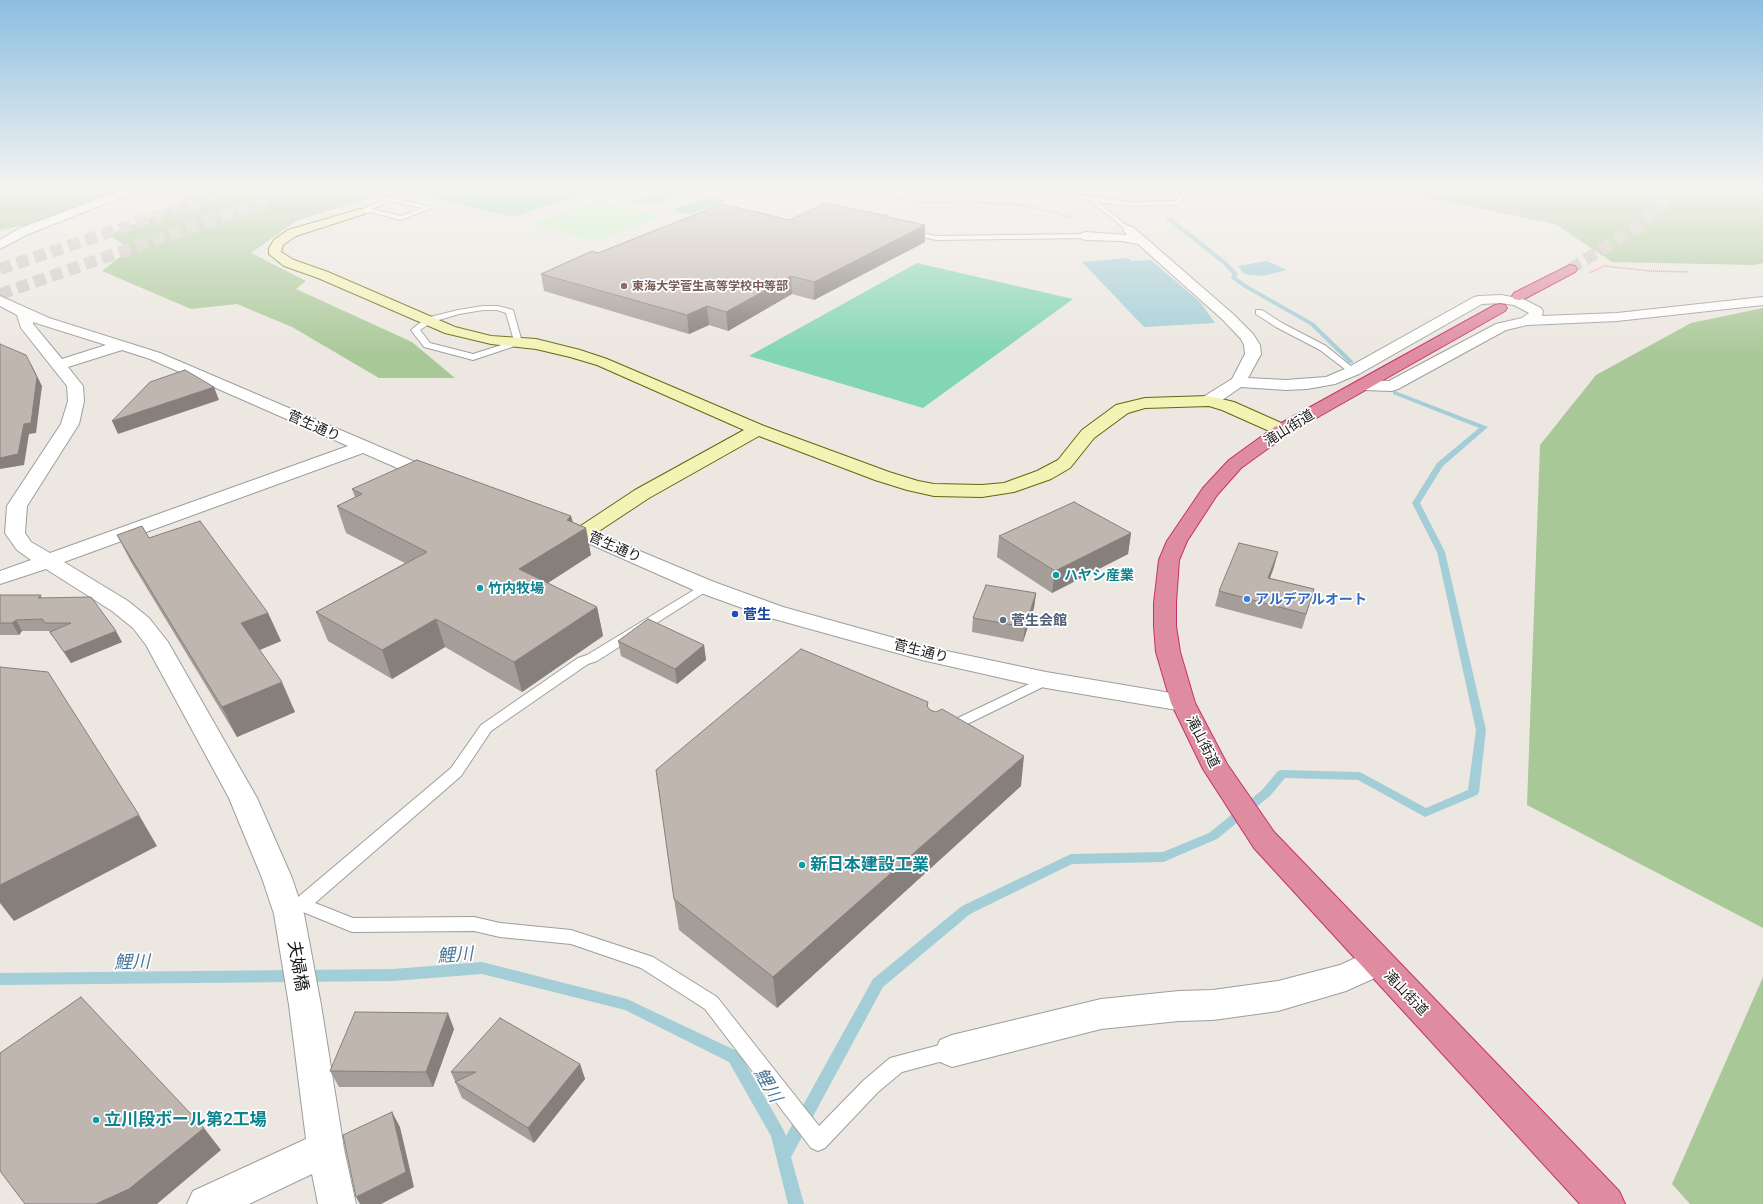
<!DOCTYPE html>
<html>
<head>
<meta charset="utf-8">
<style>
  body { margin:0 }
  canvas { display:block; background:#ece7e0 }
</style>
</head>
<body>
<canvas width="1763" height="1204"></canvas>
<script>
const g = document.querySelector('canvas').getContext('2d');
g.lineJoin = 'round';
function fill(path, color) { g.fillStyle = color; g.fill(path, 'evenodd'); }
const shape = rows => new Path2D(rows.map(r => 'M' + r).join(''));
function trace(path, color, width, dash) { g.strokeStyle = color; g.lineWidth = width; g.lineCap = dash ? 'butt' : 'round'; g.setLineDash(dash || []); g.stroke(path); }
function write(font, color, halo, rows, align = 'center') {
  g.font = font + ' Lato,"Noto Sans JP",sans-serif'; g.lineWidth = 3.5; g.setLineDash([]); g.textBaseline = 'middle'; g.strokeStyle = halo; g.fillStyle = color; for (const [text, x, y, turn = 0] of rows) {
    g.save(); g.translate(x, y); g.rotate((+turn || 0) * Math.PI / 180); g.textAlign = isNaN(turn) ? turn : align; if (halo) g.strokeText(text, 0, 0); g.fillText(text, 0, 0); g.restore();
  }
}
const forest = shape([
  [0,188,137,188,73,215,0,230],
  [201,188,380,188,380,195,296,221,251,253,306,281,296,289,412,342,455,378,379,378,292,327,237,304,191,309,102,271,130,249,109,235,158,214],
  [1359,188,1763,188,1763,263,1755,265,1612,262,1555,224,1428,198],
  [1763,308,1763,928,1527,805,1540,445,1596,375,1691,323],
  [1763,977,1763,1204,1690,1204,1672,1184]
]);
const park = shape([
  [598,201,663,216,595,241,530,224]
]);
const pitch = shape([
  [401,188,601,188,512,217,401,190],
  [624,188,652,188,622,198,605,194],
  [669,188,686,192,651,205,633,201],
  [707,197,726,201,691,214,672,210],
  [917,263,1073,299,923,408,749,356]
]);
const water = shape([
  [1128,258,1132,261,1151,260,1200,302,1215,323,1144,327,1082,262],
  [1267,261,1287,270,1262,276,1244,274,1238,266]
]);
const stream = shape([
  [1166,217,1170,217,1227,262,1238,274,1236,277,1247,285,1314,323,1353,361,1353,363,1349,363,1310,325,1243,287,1231,278,1232,274,1223,264,1166,219,1166,217],
  [1395,391,1488,427,1443,466,1420,503,1445,552,1486,730,1479,792,1477,795,1425,817,1358,780,1285,778,1270,796,1217,839,1168,860,1164,862,1072,864,970,914,883,987,791,1157,804,1204,788,1204,771,1136,729,1062,625,1010,482,974,393,981,0,985,0,973,393,969,482,962,627,999,739,1052,783,1129,786,1136,873,979,962,906,1071,854,1163,852,1209,833,1262,790,1278,771,1282,770,1360,772,1426,808,1468,790,1476,730,1437,552,1412,503,1437,463,1479,428,1393,394,1393,392,1395,391]
]);
const highwayTunnel = shape([
  [0,269,241,188],
  [1570,269,1642,225,1675,188],
  [0,294,304,188]
]);
const path = shape([
  [848,188,921,203,971,202,1022,205,1074,218],
  [1699,188,1763,190],
  [1589,273,1604,266,1651,271,1689,272]
]);
const lane = shape([
  [1044,188,1053,188,1091,197,1131,202,1175,201,1177,199,1169,188,1175,188,1183,199,1177,205,1131,206,1098,202,1131,229,1131,231,1129,232,1089,200,1044,188],
  [389,197,431,207,432,208,401,220,369,212,360,214,357,212,389,197],
  [390,201,422,208,401,216,372,209,390,201],
  [911,231,936,236,1086,234,1089,236,1086,238,936,240,909,234,908,233,911,231],
  [483,306,498,306,513,310,522,342,521,344,473,360,424,347,411,330,426,318,458,310,483,306],
  [483,310,497,310,506,313,514,341,473,354,430,343,420,330,432,322,459,314,483,310],
  [1256,310,1262,310,1282,323,1326,346,1357,371,1356,373,1350,373,1320,350,1276,327,1256,314,1256,310],
  [706,583,710,585,712,587,710,589,597,661,588,664,491,731,461,776,315,903,353,918,474,917,500,923,571,930,653,957,717,997,819,1126,864,1080,890,1058,951,1042,958,1045,960,1051,958,1057,902,1072,878,1092,825,1148,818,1151,811,1148,705,1009,641,968,571,944,500,937,474,931,352,932,303,912,297,915,291,913,289,908,291,903,451,768,481,725,578,658,587,655,702,585,706,583],
  [1046,676,1051,677,1053,680,1051,683,953,731,948,733,943,731,941,728,943,725,1046,676]
]);
const street = shape([
  [127,188,141,188,140,190,26,235,0,249,0,240,18,229,127,188],
  [1129,226,1133,227,1233,314,1253,334,1260,345,1261,354,1248,378,1286,380,1326,377,1347,368,1474,297,1479,296,1501,295,1523,299,1541,308,1543,311,1542,316,1617,313,1763,297,1763,305,1617,321,1527,325,1506,330,1398,389,1392,391,1364,390,1358,388,1356,385,1358,382,1364,380,1389,381,1496,324,1522,318,1529,313,1514,305,1501,303,1482,304,1359,374,1335,384,1307,389,1286,390,1241,387,1215,405,1209,406,1203,405,1201,401,1203,397,1232,379,1245,354,1244,345,1241,339,1223,320,1138,244,1121,241,1086,240,1082,239,1080,236,1082,233,1086,232,1127,235,1123,230,1125,227,1129,226],
  [0,296,49,318,160,353,441,473,443,477,441,481,434,483,427,481,363,453,64,562,128,601,149,618,168,642,257,798,292,878,304,914,321,1005,344,1149,356,1204,318,1204,312,1174,249,1204,187,1204,193,1191,306,1139,289,1005,274,914,262,878,229,798,146,645,133,628,112,611,46,569,0,584,0,571,31,560,17,550,5,533,7,506,61,424,68,401,67,386,21,328,17,315,0,306,0,296],
  [33,322,39,324,106,345,62,359,33,324,33,322],
  [122,350,150,359,348,446,50,553,31,542,25,533,27,506,79,424,84,401,83,386,68,367,122,350],
  [563,519,714,582,783,607,923,646,1046,672,1183,695,1192,697,1195,703,1192,709,1183,711,1046,688,922,660,767,617,698,592,556,529,553,525,556,521,563,519],
  [1377,948,1388,952,1393,962,1388,972,1346,991,1278,1011,1213,1020,1179,1021,1101,1029,952,1067,940,1062,935,1051,940,1040,952,1035,1101,999,1179,991,1213,990,1278,981,1340,965,1377,948]
]);
const secondary = shape([
  [360,209,364,210,366,212,364,214,296,236,283,245,281,252,294,260,328,272,455,327,491,336,536,339,580,350,607,359,764,426,889,472,918,481,934,484,982,485,1004,483,1037,471,1058,460,1082,430,1116,405,1145,398,1209,396,1234,402,1288,426,1291,430,1288,434,1282,435,1276,434,1222,410,1209,406,1145,408,1128,413,1094,438,1070,468,1051,479,1014,492,982,497,934,496,907,490,875,480,759,436,649,498,590,537,583,539,576,537,573,533,576,529,635,490,744,430,597,365,570,357,536,349,491,344,445,333,318,278,284,266,269,254,269,248,274,240,288,230,360,209]
]);
const highway = shape([
  [1570,265,1575,266,1577,269,1575,272,1524,299,1519,300,1514,299,1512,296,1514,293,1570,265],
  [1500,304,1505,305,1507,308,1505,311,1288,434,1241,468,1217,495,1187,541,1179,560,1176,603,1176,626,1180,652,1195,703,1227,764,1274,832,1619,1191,1625,1204,1580,1204,1254,848,1203,769,1171,703,1156,652,1154,626,1154,603,1159,560,1167,541,1203,488,1229,460,1276,426,1495,305,1500,304]
]);
const wall = shape([
  [888,217,925,225,925,242,814,300,792,294,728,331,709,325,689,334,544,291,541,274,598,253,790,220],
  [352,489,571,516,573,522,591,555,548,583,597,607,603,636,522,692,445,647,392,679,328,641,316,612,405,563,346,533,337,506,355,497],
  [1131,533,1128,554,1052,593,997,557,999,536],
  [117,535,149,538,268,613,281,641,260,650,295,712,237,737,131,562],
  [1274,567,1270,578,1314,589,1302,629,1215,606,1219,591],
  [1036,593,1034,608,1023,642,972,632,973,618],
  [0,595,41,595,42,598,122,642,71,663,52,635,51,635,49,631,22,631,19,635,0,635],
  [618,641,704,645,706,660,677,684,621,656],
  [928,702,928,708,930,710,1021,786,777,1008,679,930,674,899],
  [454,1029,433,1087,339,1087,330,1071],
  [580,1064,585,1079,534,1143,462,1098,451,1072]
]);
const shadedWall = shape([
  [925,225,925,242,814,300,814,282],
  [791,276,792,294,728,331,726,312],
  [707,306,709,325,689,334,687,315],
  [31,364,42,386,36,433,29,434,24,465,0,469,0,458],
  [214,387,219,400,118,434,112,421],
  [571,516,575,534,586,528,591,555,526,597,519,569],
  [1131,533,1128,554,1052,593,1055,571],
  [1278,552,1274,567,1264,593,1268,578],
  [1036,593,1034,608,1023,642,1025,627],
  [597,607,603,636,522,692,514,662],
  [268,613,281,641,254,652,241,623],
  [436,619,445,647,392,679,382,650],
  [16,620,22,631,19,635,12,623],
  [116,631,122,642,71,663,64,652],
  [704,645,706,660,677,684,675,669],
  [282,682,295,712,237,737,222,707],
  [1024,756,1021,786,777,1008,773,977],
  [139,815,157,846,14,921,0,903,0,885],
  [448,1013,454,1029,433,1087,426,1072],
  [580,1064,585,1079,534,1143,528,1128],
  [392,1112,400,1127,414,1187,381,1204,360,1204,356,1197],
  [204,1128,221,1150,157,1204,96,1204]
]);
const building = shape([
  [825,203,888,216,887,217,925,225,814,282,791,276,726,312,707,306,687,315,541,274,592,251,598,253,722,204,790,220,825,203],
  [0,344,26,355,37,377,31,423,24,424,18,454,0,458,0,344],
  [185,370,214,387,112,421,150,382,185,370],
  [417,460,571,516,567,520,586,528,519,569,597,607,514,662,436,619,382,650,316,612,427,552,337,506,362,494,352,489,417,460],
  [1074,502,1131,533,1055,571,999,536,1074,502],
  [200,521,268,613,241,623,282,682,222,707,117,535,142,526,149,538,200,521],
  [1239,543,1278,552,1268,578,1314,589,1306,614,1219,591,1239,543],
  [986,585,1036,593,1025,627,973,618,986,585],
  [0,595,41,595,38,598,91,597,116,631,64,652,50,632,71,623,45,623,42,619,16,620,12,623,0,623,0,595],
  [648,619,704,645,675,669,618,641,648,619],
  [801,649,928,702,927,706,930,710,936,712,942,709,1024,756,773,977,674,899,656,770,801,649],
  [0,667,48,672,139,815,0,885,0,667],
  [81,997,204,1128,129,1189,96,1204,25,1204,0,1171,0,1053,81,997],
  [355,1012,448,1013,426,1072,330,1071,355,1012],
  [500,1018,580,1064,528,1128,455,1082,476,1072,451,1072,500,1018],
  [392,1112,406,1172,356,1197,343,1135,392,1112]
]);
const markers = [
  [624,286,4,"#8d6e63"],
  [1056,575,4,"#0f9aa8"],
  [480,588,4,"#0f9aa8"],
  [1247,599,4,"#3f7fe0"],
  [735,614,4,"#1a4fb4"],
  [1003,620,4,"#5c6f8a"],
  [802,865,4,"#0f9aa8"],
  [96,1120,4,"#0f9aa8"]
];
const farEducationnames = [
  ["東海大学菅生高等学校中等部",632,286]
];
const streetNames = [
  ["菅生通り",314,426,24],
  ["滝山街道",1289,428,-32],
  ["菅生通り",615,547,24],
  ["菅生通り",921,651,14],
  ["滝山街道",1203,742,63],
  ["滝山街道",1406,993,46]
];
const cultureNames = [
  ["ハヤシ産業",1064,575],
  ["竹内牧場",488,588]
];
const shopNames = [
  ["アルデアルオート",1255,599]
];
const transitNames = [
  ["菅生",743,614]
];
const serviceNames = [
  ["菅生会館",1011,620]
];
const nearCulturenames = [
  ["新日本建設工業",810,865],
  ["立川段ボール第2工場",104,1120]
];
const nearStreetnames = [
  ["夫婦橋",298,966,80]
];
const nearWaternames = [
  ["鯉川",455,955,-4],
  ["鯉川",132,962,-1],
  ["鯉川",768,1085,60]
];
fill(forest, '#a9c897');
fill(park, '#bef5bf');
fill(pitch, '#82d6b1');
fill(water, '#a3ced7');
fill(stream, '#a3ced7');
trace(highwayTunnel, '#ccc8c2', 12, [12, 6]);
trace(lane, '#9e9e9e', 2);
trace(street, '#9e9e9e', 2);
trace(secondary, '#63670b', 2);
trace(highway, '#c82f6d', 2);
trace(path, '#f0726d', 1.5, [1, 1]);
fill(lane, '#fff');
fill(street, '#fff');
fill(secondary, '#f4f3b6');
fill(highway, '#df8ca1');
fill(wall, '#a59d97');
fill(shadedWall, '#867f7b');
fill(building, '#c0b6b0');
trace(building, '#867f7b', 1);
const sky = g.createLinearGradient(0, 0, 0, 356);
sky.addColorStop(0, '#8cbee1');
sky.addColorStop(0.53, '#f6f4f1');
sky.addColorStop(1, '#f6f4f100');
g.fillStyle = sky;
g.fillRect(0, 0, 1763, 356);
for (const [x, y, r, color] of markers) { const dot = new Path2D(); dot.arc(x, y, r, 0, 2 * Math.PI); g.fillStyle = color; g.fill(dot); trace(dot, '#fff', 1.5); }
write('bold 12px', '#785e54', '#fff', farEducationnames, 'left');
write('14px', '#1a1a1a', '#fff', streetNames);
write('bold 14px', '#0d838f', '#fff', cultureNames, 'left');
write('bold 14px', '#366cbe', '#fff', shopNames, 'left');
write('bold 14px', '#164399', '#fff', transitNames, 'left');
write('bold 14px', '#4e5e75', '#fff', serviceNames, 'left');
write('bold 17px', '#0d838f', '#fff', nearCulturenames, 'left');
write('17px', '#1a1a1a', '#fff', nearStreetnames);
write('italic 18px', '#4b799b', '#fff', nearWaternames);
</script>
</body>
</html>
